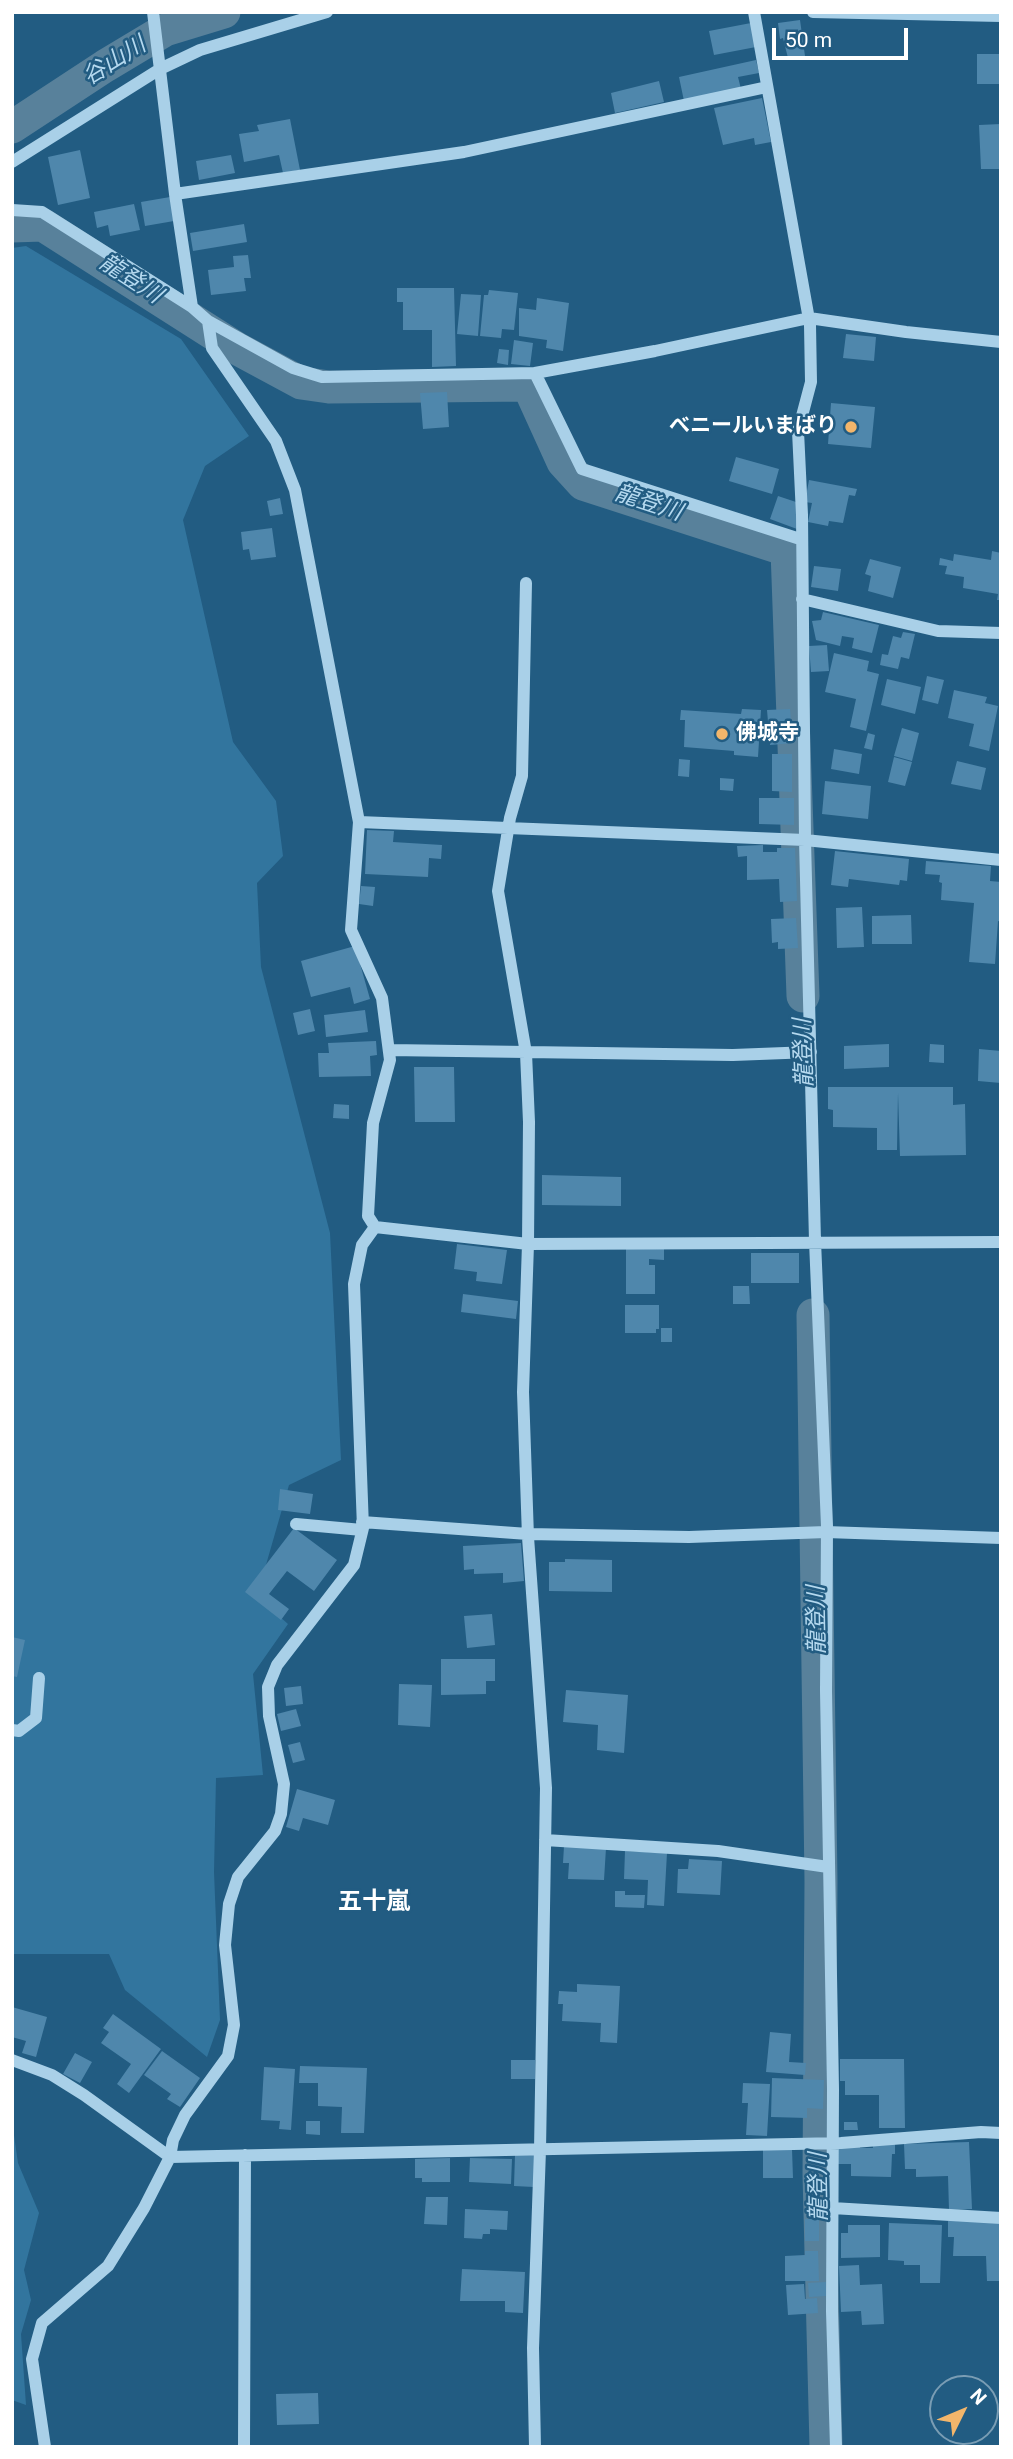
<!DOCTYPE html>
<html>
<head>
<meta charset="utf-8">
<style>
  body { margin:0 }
  #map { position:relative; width:1013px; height:2459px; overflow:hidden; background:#225c82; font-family:Roboto,sans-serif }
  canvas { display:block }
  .frame { position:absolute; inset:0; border:14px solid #fff; pointer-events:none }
  .north { position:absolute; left:929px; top:2375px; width:70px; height:70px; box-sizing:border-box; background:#225c82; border:2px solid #7a9db4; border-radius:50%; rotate:47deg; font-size:19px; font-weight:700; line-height:28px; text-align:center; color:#fff }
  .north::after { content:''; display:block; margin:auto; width:24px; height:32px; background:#f3b66b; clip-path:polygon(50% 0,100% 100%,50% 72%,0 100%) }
  .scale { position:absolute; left:772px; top:28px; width:136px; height:32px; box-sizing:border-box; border:4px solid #fff; border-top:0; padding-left:9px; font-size:21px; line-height:24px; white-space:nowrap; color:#fff; -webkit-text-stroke:5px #225c82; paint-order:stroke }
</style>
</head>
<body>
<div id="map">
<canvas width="1013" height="2459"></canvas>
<div class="frame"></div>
<div class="north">N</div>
<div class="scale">50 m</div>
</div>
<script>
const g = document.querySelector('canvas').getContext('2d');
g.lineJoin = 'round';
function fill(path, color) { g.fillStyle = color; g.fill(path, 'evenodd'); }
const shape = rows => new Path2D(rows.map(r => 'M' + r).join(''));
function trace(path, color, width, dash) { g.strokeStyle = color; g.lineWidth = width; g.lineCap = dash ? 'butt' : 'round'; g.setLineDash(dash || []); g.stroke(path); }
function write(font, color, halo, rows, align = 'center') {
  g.font = font + ' Roboto,"Noto Sans JP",sans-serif'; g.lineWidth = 5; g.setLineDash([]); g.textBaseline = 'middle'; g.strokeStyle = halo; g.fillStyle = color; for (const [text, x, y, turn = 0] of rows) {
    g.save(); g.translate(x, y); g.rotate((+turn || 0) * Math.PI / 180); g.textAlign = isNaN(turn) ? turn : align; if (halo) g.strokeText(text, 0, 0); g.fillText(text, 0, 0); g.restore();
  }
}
const green = shape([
  [26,246,181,339,249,436,205,466,183,520,233,742,276,801,283,856,257,883,261,967,330,1233,341,1460,289,1485,257,1596,288,1624,253,1674,263,1775,216,1778,214,1872,220,2020,207,2057,125,1990,109,1954,14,1954,12,1952,12,248],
  [12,2121,18,2163,39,2213,24,2270,31,2300,21,2334,26,2405,12,2400]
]);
const river = shape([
  [12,127,105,66,165,30,224,12],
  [12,226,43,225,236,348,301,383,329,387,528,385,563,462,583,484,787,550,803,996],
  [813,1315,821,1881,819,2174,826,2447]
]);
const building = shape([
  [800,20,805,56,788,58,783,38,780,39,778,23],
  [751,23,756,47,714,55,709,31],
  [977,54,1001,54,1001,84,977,84],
  [756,60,759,73,738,77,741,89,684,101,679,77],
  [659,81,664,102,615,113,611,93],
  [762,98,771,142,755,145,754,138,723,145,714,108],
  [290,119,300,170,283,173,279,155,244,162,239,134,259,131,257,125],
  [1001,124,1001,169,981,169,979,125],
  [80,150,90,198,58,205,48,157],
  [231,155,235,173,199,180,196,161],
  [170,197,174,221,145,226,141,202],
  [134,204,140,230,110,236,108,225,97,228,94,212],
  [244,224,247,242,193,251,190,233],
  [248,255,251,278,244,278,246,291,211,295,208,270,234,267,233,256],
  [397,288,454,288,456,366,432,367,432,330,403,330,403,302,397,302],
  [489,290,518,293,514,330,502,329,501,338,480,336,484,295,488,295],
  [461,294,481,295,478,336,457,334],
  [537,298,569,303,563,351,546,348,547,340,519,336,519,308,536,310],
  [846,334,876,337,874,361,843,358],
  [514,340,533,343,530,366,511,364],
  [499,349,509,350,508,365,497,363],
  [447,392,449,427,423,429,420,393],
  [831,403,875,407,871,448,828,444],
  [736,457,779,469,772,494,729,481],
  [809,480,857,489,855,496,849,495,843,523,829,521,828,526,808,522,812,503,805,502],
  [778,496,796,502,797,529,770,519],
  [280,498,283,514,270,516,267,501],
  [272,528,276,557,251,560,249,549,243,550,241,532],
  [992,551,1001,553,1001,600,997,600,998,594,963,588,964,577,945,574,947,566,939,565,940,558,953,561,954,554,991,560],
  [870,559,901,567,893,598,868,591,871,576,865,574],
  [814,566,841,569,838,591,811,587],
  [823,612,879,625,872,653,852,648,854,638,842,636,840,646,816,640,812,621,821,620],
  [903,632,915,634,909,659,901,657,898,669,880,665,882,654,888,655,893,636,901,638],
  [827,645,829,671,811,672,809,646],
  [834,653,869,661,867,671,879,674,866,731,850,727,856,699,825,692],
  [927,676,944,680,938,704,922,700],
  [887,679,921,687,915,714,881,705],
  [954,690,987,697,985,703,998,706,989,751,969,746,974,724,948,718],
  [742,709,761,710,758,757,734,755,734,751,684,747,685,720,680,720,681,710,741,714],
  [790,709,793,743,770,745,767,710],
  [902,728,919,733,912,761,894,756],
  [868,733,875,735,872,750,864,748],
  [834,749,862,754,859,774,831,769],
  [772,754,792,754,792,792,772,791],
  [894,757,912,762,905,786,888,782],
  [679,759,690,760,689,777,678,776],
  [957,761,986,768,981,790,951,784],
  [720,778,734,779,733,791,720,790],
  [825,781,871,786,868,819,822,814],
  [759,798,794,798,794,825,759,824],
  [367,830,394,831,393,842,442,845,441,859,429,858,428,877,365,874],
  [763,845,763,852,777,852,777,848,795,848,797,901,780,902,779,879,747,880,747,856,738,857,737,846],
  [835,851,909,859,907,881,900,880,899,885,849,879,848,887,831,885],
  [926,861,991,866,990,881,1001,882,1001,922,998,921,995,964,969,962,974,903,941,900,942,883,939,882,940,875,925,874],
  [361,886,375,887,373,906,359,904],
  [862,907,864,947,837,948,836,908],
  [911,915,912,944,872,944,872,916],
  [796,918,798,948,778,949,778,942,772,943,771,919],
  [355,946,370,999,354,1004,350,987,311,997,301,961],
  [310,1009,315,1031,298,1035,293,1013],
  [365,1010,368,1032,326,1037,324,1015],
  [376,1041,377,1055,370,1056,371,1076,319,1077,318,1053,329,1053,328,1043],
  [889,1044,889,1067,844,1069,844,1046],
  [930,1044,944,1045,944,1063,929,1062],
  [979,1049,1001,1051,1001,1083,978,1081],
  [414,1067,454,1067,455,1122,415,1122],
  [828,1087,953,1087,953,1105,965,1104,966,1155,900,1156,898,1093,897,1150,877,1150,877,1128,833,1127,833,1110,828,1109],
  [334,1104,349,1105,349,1119,333,1118],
  [542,1175,621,1177,621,1206,542,1205],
  [457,1244,507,1250,502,1284,476,1281,477,1272,454,1269],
  [626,1249,664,1249,664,1260,649,1259,649,1265,655,1265,655,1294,626,1294],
  [751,1253,799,1253,799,1283,751,1283],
  [733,1286,749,1286,750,1304,733,1304],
  [463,1294,518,1301,516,1319,461,1312],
  [625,1305,659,1305,659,1329,656,1329,656,1333,625,1333],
  [661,1328,672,1328,672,1342,661,1342],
  [280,1489,313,1494,310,1514,278,1510],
  [294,1528,337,1560,314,1591,287,1571,269,1594,289,1609,281,1620,245,1592],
  [521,1543,524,1581,503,1583,503,1573,474,1574,474,1569,464,1570,463,1546],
  [565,1559,612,1560,612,1592,549,1591,549,1562,565,1562],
  [492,1614,495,1645,467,1648,464,1616],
  [12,1637,25,1640,17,1677,12,1676],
  [441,1659,495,1659,495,1681,486,1681,486,1694,441,1695],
  [399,1684,432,1685,430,1727,398,1725],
  [301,1686,303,1704,286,1706,284,1688],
  [566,1690,628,1695,624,1753,597,1750,598,1725,563,1722],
  [296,1709,301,1726,281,1731,277,1714],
  [300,1742,305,1760,293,1763,288,1745],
  [297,1789,335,1800,328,1825,303,1818,299,1831,286,1827],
  [564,1846,606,1848,604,1880,568,1879,569,1863,563,1863],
  [625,1851,667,1853,664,1906,647,1905,648,1880,624,1879],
  [689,1859,722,1861,720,1895,677,1893,678,1869,688,1869],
  [615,1891,625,1891,625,1895,645,1895,644,1908,615,1907],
  [577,1984,620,1986,617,2043,600,2042,601,2023,562,2021,563,2004,558,2004,559,1991,577,1992],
  [12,2007,47,2017,36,2057,22,2053,26,2041,12,2037],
  [113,2014,161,2049,129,2093,117,2084,131,2064,101,2043,109,2032,103,2028],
  [770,2032,791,2034,789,2062,806,2063,805,2075,766,2072],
  [162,2051,200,2078,180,2107,167,2099,171,2094,144,2075],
  [75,2053,92,2062,80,2083,63,2074],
  [840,2059,904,2059,905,2128,879,2128,879,2095,845,2095,845,2081,840,2081],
  [511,2060,535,2060,535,2079,511,2079],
  [300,2066,367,2068,364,2133,341,2133,342,2107,318,2106,318,2083,299,2083],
  [264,2067,295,2069,291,2130,279,2129,280,2121,261,2120],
  [772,2078,824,2080,823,2109,807,2108,807,2118,771,2117],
  [743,2083,770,2084,767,2136,746,2135,748,2103,742,2103],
  [306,2121,320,2121,320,2135,306,2134],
  [844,2122,857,2122,858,2130,844,2130],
  [872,2142,895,2142,895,2154,892,2154,891,2177,851,2176,851,2164,838,2164,838,2145,860,2145,860,2148,873,2148],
  [969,2142,972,2209,949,2210,948,2176,916,2177,916,2169,905,2169,904,2144],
  [792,2149,793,2178,763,2178,763,2150],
  [515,2155,535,2155,534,2187,514,2186],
  [450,2158,450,2182,422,2182,422,2178,415,2178,415,2159],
  [470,2158,512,2159,511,2184,469,2182],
  [426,2197,448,2197,447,2225,424,2224],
  [465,2209,508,2211,507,2230,490,2229,490,2234,483,2234,482,2239,464,2238],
  [805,2219,819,2219,819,2241,805,2241],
  [948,2221,1001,2221,1001,2281,987,2281,986,2256,953,2256,954,2237,948,2237],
  [889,2223,942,2225,940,2283,920,2283,920,2265,904,2265,904,2261,888,2260],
  [848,2225,880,2225,880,2257,841,2258,841,2233,848,2233],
  [805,2251,818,2251,819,2281,785,2281,785,2256,805,2255],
  [859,2265,860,2285,882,2284,884,2324,862,2325,861,2311,841,2312,839,2266],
  [462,2269,525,2272,523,2313,505,2312,505,2301,460,2301],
  [826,2282,826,2296,809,2297,808,2283],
  [804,2284,805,2299,817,2298,818,2313,788,2315,786,2285],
  [318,2393,319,2424,277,2425,276,2394]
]);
const minor = shape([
  [153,12,175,194,192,307],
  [754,12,810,325,811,382,798,431,802,515,805,840,815,1241,827,1526,826,1691,833,2089,832,2311,836,2447],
  [813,12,1001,16],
  [12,162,160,69,200,50,327,12],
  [175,194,464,152,767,87],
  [12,210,42,212,192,307,208,321,293,368,322,377,535,373,582,469,800,539],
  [208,321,212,348,276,441,295,490,359,822,351,930,382,998,390,1060,373,1123,368,1216,375,1227,528,1244,1001,1242],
  [535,373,655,351,809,318,906,332,1001,342],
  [526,583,522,776,510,818,498,891,526,1053,529,1122,528,1244,523,1392,528,1537,546,1788,540,2150,533,2348,535,2447],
  [802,599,938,631,1001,633],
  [359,822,805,840,1001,860],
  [389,1050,733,1055,811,1052],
  [362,1522,528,1534,689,1537,826,1532,1001,1538],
  [296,1524,362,1530],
  [12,1730,19,1731,36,1718,39,1678],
  [545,1840,718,1851,828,1867],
  [12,2060,52,2075,84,2095,170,2157,841,2143,981,2132,1001,2133],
  [832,2208,1001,2218],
  [45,2447,32,2359,42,2323,108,2266,144,2208,170,2157,173,2140,185,2115,228,2056,234,2025,225,1945,229,1904,238,1877,275,1831,281,1814,284,1784,269,1716,268,1687,277,1665,354,1565,363,1528,354,1284,362,1245,375,1227],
  [244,2447,245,2155]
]);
const markers = [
  [851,427,7,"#f3b66b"],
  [722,734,7,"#f3b66b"]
];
const poiNames = [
  ["べニールいまばり",837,427],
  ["佛城寺",736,734,"left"]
];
const waterNames = [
  ["谷山川",115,62,-32],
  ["龍登川",130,280,33],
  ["龍登川",648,504,18],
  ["龍登川",805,1053,-92],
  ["龍登川",818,1620,-91],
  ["龍登川",820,2187,-91]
];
const quarterNames = [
  ["五十嵐",374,1903]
];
fill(green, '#32759e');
trace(river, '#58819b', 33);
fill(building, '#4f87ac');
trace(minor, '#a9d0e8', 12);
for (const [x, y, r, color] of markers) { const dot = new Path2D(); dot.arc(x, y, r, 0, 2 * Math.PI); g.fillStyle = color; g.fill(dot); trace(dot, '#225c82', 2.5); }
write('bold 21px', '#fff', '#225c82', poiNames, 'right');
write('italic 23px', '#b5d9ef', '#225c82', waterNames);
write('bold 24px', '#fff', '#225c82', quarterNames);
</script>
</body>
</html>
